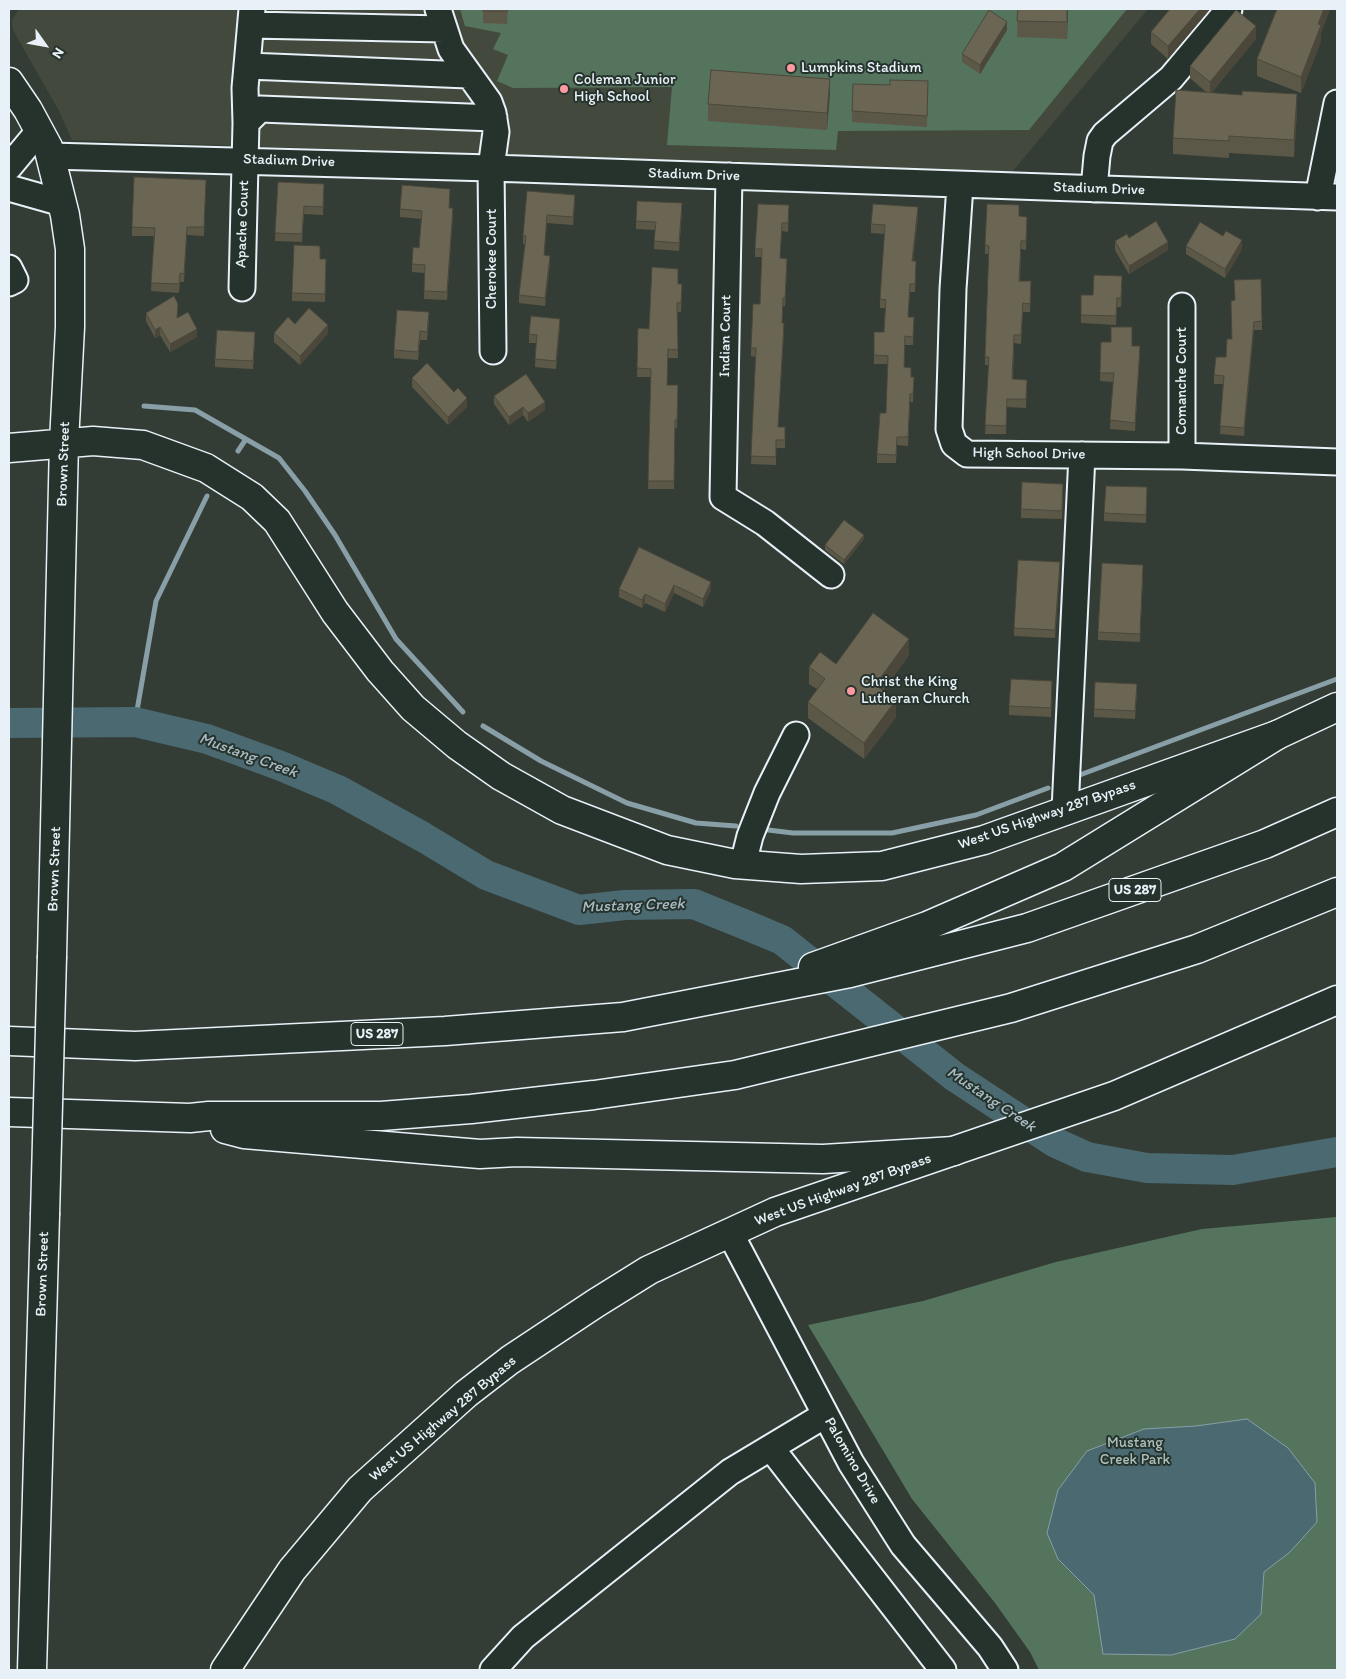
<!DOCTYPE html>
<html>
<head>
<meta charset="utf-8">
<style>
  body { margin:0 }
  #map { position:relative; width:1346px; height:1679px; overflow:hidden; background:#343d35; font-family:Itim,sans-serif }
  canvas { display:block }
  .frame { position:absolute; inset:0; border:10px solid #e8f1f8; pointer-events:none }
  .north { position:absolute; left:20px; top:20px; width:50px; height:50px; -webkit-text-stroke:4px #26332d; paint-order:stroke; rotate:122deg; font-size:14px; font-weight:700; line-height:20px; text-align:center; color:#e8f1f8 }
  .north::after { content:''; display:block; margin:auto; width:18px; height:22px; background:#e8f1f8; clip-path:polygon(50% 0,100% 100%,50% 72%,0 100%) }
</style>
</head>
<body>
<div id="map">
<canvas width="1346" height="1679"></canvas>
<div class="frame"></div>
<div class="north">N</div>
</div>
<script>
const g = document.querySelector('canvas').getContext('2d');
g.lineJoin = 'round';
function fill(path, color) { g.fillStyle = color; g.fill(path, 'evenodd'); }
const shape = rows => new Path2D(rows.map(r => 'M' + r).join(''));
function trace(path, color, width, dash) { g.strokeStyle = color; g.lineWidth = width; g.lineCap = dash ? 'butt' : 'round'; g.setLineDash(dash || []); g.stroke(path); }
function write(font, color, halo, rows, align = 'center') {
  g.font = font + ' Itim,sans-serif'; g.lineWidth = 4; g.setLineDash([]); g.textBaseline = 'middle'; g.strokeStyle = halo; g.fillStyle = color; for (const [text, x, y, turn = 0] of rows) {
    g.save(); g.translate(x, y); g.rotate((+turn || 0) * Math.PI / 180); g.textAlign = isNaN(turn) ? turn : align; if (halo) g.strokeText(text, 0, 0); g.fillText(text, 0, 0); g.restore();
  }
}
const built = shape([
  [19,9,1148,9,1012,172,72,140,59,111,13,30,12,20]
]);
const green = shape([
  [460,9,1127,9,1029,130,838,131,836,150,667,145,672,87,513,88,497,81,508,55,493,49,501,33,465,26],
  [1337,1217,1337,1670,1039,1670,1030,1652,995,1603,912,1499,808,1325,923,1301,1056,1262,1202,1229]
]);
const water = shape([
  [1247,1419,1288,1448,1315,1483,1317,1522,1290,1552,1264,1572,1261,1614,1235,1639,1171,1655,1103,1654,1094,1595,1058,1559,1047,1533,1058,1490,1087,1451,1144,1429,1196,1426,1247,1419]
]);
const stream = shape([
  [144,406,195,410,279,458,305,491,335,535,396,639,463,712],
  [238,451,246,439],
  [135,722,156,601,207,496],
  [483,726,541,761,627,803,696,823,736,826],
  [1077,776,1337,679],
  [760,829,793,833,892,833,976,815,1048,788]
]);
const river = shape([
  [9,723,135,722,207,739,281,766,338,790,423,837,486,875,579,910,625,905,694,904,746,925,782,940,955,1077,1054,1142,1087,1157,1147,1168,1233,1170,1337,1152]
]);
const minor = shape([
  [438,9,451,49,489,102,493,113,496,132,491,168,493,351],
  [251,25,444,29],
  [248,66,468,75],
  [246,123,245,88,252,9],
  [50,156,491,168,1337,197],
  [9,167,39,131],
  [729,176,723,497,765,523,831,575],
  [960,185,953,289,949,429,954,444,967,454,1182,456,1337,462],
  [9,188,62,203],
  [1094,189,1097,156,1100,141,1105,134,1171,78,1229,9],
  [1318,197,1337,103],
  [9,268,15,280,9,283],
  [242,288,246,123,260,109,494,118],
  [1182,306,1182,456],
  [1065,810,1082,455],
  [743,864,750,836,767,793,796,735],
  [730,1233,851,1463,903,1545,990,1647,1005,1670],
  [771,1448,943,1670],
  [493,1670,523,1637,730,1472,825,1415]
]);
const major = shape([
  [9,82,28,110,48,147,65,215,70,249,70,327,64,442,52,956],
  [9,448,93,441,143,445,206,468,252,497,277,521,335,612,380,671,413,708,457,745,501,776,562,810,667,850,735,864,801,869,882,866,984,840,1277,735,1337,707],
  [32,1670,45,1215],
  [225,1670,292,1570,360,1489,466,1394,510,1360,596,1303,649,1270,775,1212,1114,1096,1337,1000]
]);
const highway = shape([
  [813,967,927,926,1063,867,1277,735],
  [9,1041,135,1046,445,1031,623,1017,850,973,1027,928,1265,844,1337,812],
  [9,1112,190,1118,209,1116,381,1116,471,1109,594,1095,735,1075,1011,1008,1197,949,1337,892],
  [225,1129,244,1134,480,1154,517,1152,823,1159,954,1151]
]);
const majorBridge = shape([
  [45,1215,52,956]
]);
const wall = shape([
  [483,9,508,9,507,24,483,23],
  [1018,9,1068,9,1067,39,1017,37],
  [1170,9,1210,9,1168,59,1151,44,1151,32],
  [1277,9,1330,9,1321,33,1321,41,1301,93,1257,76,1257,59],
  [1007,30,980,74,962,62,962,54],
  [1256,39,1211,93,1297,111,1294,157,1229,153,1229,158,1173,154,1173,138,1206,92,1190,78,1190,66],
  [928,81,927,127,852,122,852,111,890,85],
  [830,95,827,130,708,121,708,104],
  [206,180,204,236,187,235,184,282,180,282,179,293,151,291,154,236,132,236,132,227],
  [278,182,324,192,323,215,304,214,302,242,275,241],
  [527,191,575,203,573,225,547,223,544,255,550,264,545,306,519,303,519,295,525,244,523,244,523,236],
  [450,197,449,208,453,216,447,300,424,299,425,273,412,272,412,264,419,248,422,219,400,217,400,209],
  [682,212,679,251,654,249,655,230,636,229,636,221],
  [789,214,788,232,782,231,780,258,787,267,785,306,783,306,782,323,784,332,778,427,785,427,785,448,776,448,776,465,751,464,756,357,751,356,751,348,760,304,762,257,755,257,755,249],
  [918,216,913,261,916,269,915,292,910,292,908,317,914,317,913,345,905,345,904,367,911,377,914,377,913,402,910,402,908,446,897,445,896,463,877,463,877,454,886,413,888,364,874,364,874,332,884,332,885,308,880,308,880,299,885,234,871,233,871,224],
  [1019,216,1027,225,1026,250,1021,249,1020,281,1031,290,1030,312,1023,312,1021,344,1014,343,1013,379,1027,380,1026,408,1007,407,1006,434,985,434,989,365,985,365,985,357,989,254,985,254,985,245],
  [1129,238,1168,250,1129,274,1115,250,1115,241],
  [1186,246,1242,249,1225,278,1186,254],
  [320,259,326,267,325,302,292,301,292,293],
  [678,284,682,292,681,312,677,312,678,358,668,358,667,385,678,385,677,428,675,428,674,489,648,489,651,377,637,377,638,328,649,329],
  [1122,285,1121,307,1117,307,1116,325,1081,323,1081,315],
  [1231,301,1262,321,1262,330,1254,330,1244,436,1220,434,1223,384,1214,384,1214,375,1226,357,1232,339],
  [146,313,178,318,197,337,170,352,160,335,155,338,146,321],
  [429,321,427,340,420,340,418,360,394,358,394,350],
  [295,324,328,333,300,365,274,342,274,333],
  [560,327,556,369,535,367,536,343,529,343,529,334],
  [255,341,253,369,215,367,215,359],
  [1101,342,1132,346,1140,354,1135,431,1110,429,1113,382,1100,381],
  [412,378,467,407,448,425,412,387],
  [494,396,545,410,528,422,523,415,509,425,494,404],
  [1147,487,1146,523,1104,521,1104,513],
  [1063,492,1062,519,1021,518,1021,509],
  [864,539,844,564,825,550,825,545],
  [639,547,711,590,703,607,674,593,665,612,645,603,642,608,619,597,619,589],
  [1060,570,1055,638,1014,636,1014,628],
  [1143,574,1140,642,1098,640,1098,632],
  [909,655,883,691,896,717,864,759,808,718,808,702,817,689,809,684,809,667],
  [1052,690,1051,717,1009,715,1009,706],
  [1137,692,1135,719,1094,717,1094,709]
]);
const shadedWall = shape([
  [1067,9,1068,9,1067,39],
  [1200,9,1210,9,1168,59,1168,46],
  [1324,9,1330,9,1321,33,1321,41,1301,93,1301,77,1318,24],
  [1007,22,1007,30,980,74,980,65],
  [1256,26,1256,39,1210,95,1210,82],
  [830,79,830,95,827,130,827,113],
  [1297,94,1297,111,1294,157,1294,140],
  [575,195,575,203,573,225,573,217],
  [918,207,918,216,912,269,912,261],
  [453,208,453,216,447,300,447,292],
  [547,215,547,223,544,263,544,255],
  [1242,240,1242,249,1225,278,1225,269],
  [1168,242,1168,250,1129,274,1129,266],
  [550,256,550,264,545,306,545,298],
  [560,319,560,327,556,369,556,361],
  [1254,322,1254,330,1244,436,1244,428],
  [784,323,784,332,778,435,778,427],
  [328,325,328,333,300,365,300,356],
  [160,327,160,335,155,338,155,330],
  [197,329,197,337,170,352,170,344],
  [1140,346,1140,354,1135,431,1135,423],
  [467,398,467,407,448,425,448,417],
  [545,402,545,410,528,422,528,413],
  [523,407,523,415,509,425,509,417],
  [864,535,864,539,844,564,844,560],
  [1060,562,1060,570,1055,638,1055,630],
  [711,582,711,590,703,607,703,599],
  [674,585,674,593,665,612,665,604],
  [645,594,645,603,642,608,642,600],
  [909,639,909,655,875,702,875,685],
  [896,700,896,717,864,759,864,743]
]);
const building = shape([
  [483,9,507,9,507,11,483,11,483,9],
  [1018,9,1067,9,1067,22,1017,21,1018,9],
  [1170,9,1200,9,1168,46,1151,32,1170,9],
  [1277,9,1324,9,1318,24,1321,25,1301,77,1257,59,1277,9],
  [989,10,1007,22,980,65,962,54,989,10],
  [1236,10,1256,26,1210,82,1190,66,1236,10],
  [711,70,830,79,827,113,708,104,711,70],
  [890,80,928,81,927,116,852,111,853,84,890,85,890,80],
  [1176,90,1242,95,1242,91,1297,94,1294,140,1229,136,1229,141,1173,138,1176,90],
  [134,177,206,180,204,227,187,227,184,274,180,273,179,284,151,283,155,228,132,227,134,177],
  [278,182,324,184,323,207,304,206,302,234,275,233,278,182],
  [402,185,450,189,449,208,453,208,447,292,424,291,425,265,412,264,413,247,419,248,422,211,400,209,402,185],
  [527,191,575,195,573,217,547,215,544,255,550,256,545,298,519,295,526,236,523,236,527,191],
  [637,201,682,203,679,243,654,241,656,222,636,221,637,201],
  [758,204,789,205,788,223,782,223,780,258,787,259,785,298,783,298,782,323,784,323,778,427,785,427,785,440,776,440,776,457,751,456,756,348,751,348,753,304,760,304,762,249,755,249,758,204],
  [873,204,918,207,912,261,916,261,915,284,910,284,908,317,914,317,913,337,905,336,904,367,911,368,911,377,914,377,913,394,910,394,908,437,897,437,896,455,877,454,880,413,886,413,888,356,874,355,874,332,884,332,886,300,880,299,885,225,871,224,873,204],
  [987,204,1019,205,1019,216,1027,217,1026,241,1021,241,1019,281,1031,281,1030,304,1023,303,1021,335,1014,335,1012,379,1027,380,1026,399,1007,399,1006,426,985,425,989,357,985,357,989,246,985,245,987,204],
  [1156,221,1168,242,1129,266,1115,241,1127,234,1129,238,1156,221],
  [1200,222,1223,236,1226,231,1242,240,1225,269,1186,246,1200,222],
  [294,245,320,246,320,259,326,259,325,294,292,293,294,245],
  [652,267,678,269,678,284,682,284,681,303,677,303,678,350,668,349,667,385,678,385,677,420,675,420,674,481,648,481,651,369,637,368,638,328,649,329,652,267],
  [1094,275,1122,276,1121,298,1117,298,1116,316,1081,315,1081,295,1093,295,1094,275],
  [1261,279,1262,321,1254,322,1244,428,1220,426,1224,376,1214,375,1216,357,1226,357,1227,339,1232,339,1231,301,1235,300,1234,280,1261,279],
  [174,296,178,304,177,318,188,312,197,329,170,344,160,327,155,330,146,313,174,296],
  [309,308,328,325,300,356,274,333,288,317,295,324,309,308],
  [397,310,429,312,427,332,420,331,418,352,394,350,397,310],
  [531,316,560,319,556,361,535,359,537,335,529,334,531,316],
  [1111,327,1132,327,1132,346,1140,346,1135,423,1110,420,1114,373,1100,373,1101,342,1111,342,1111,327],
  [217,330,255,332,253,361,215,359,217,330],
  [427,363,454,392,458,388,467,398,448,417,412,378,427,363],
  [526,374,545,402,528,413,523,407,509,417,494,396,526,374],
  [1022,482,1063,484,1062,511,1021,509,1022,482],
  [1106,486,1147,487,1146,515,1104,513,1106,486],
  [844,520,864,535,844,560,825,545,844,520],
  [639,547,711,582,703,599,674,585,665,604,645,594,642,600,619,589,639,547],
  [1018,560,1060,562,1055,630,1014,628,1018,560],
  [1102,563,1143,565,1140,634,1098,632,1102,563],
  [873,613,909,639,875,685,896,700,864,743,808,702,825,679,809,667,820,652,836,664,873,613],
  [1011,679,1052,681,1051,708,1009,706,1011,679],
  [1095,682,1137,684,1135,711,1094,709,1095,682]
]);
const markers = [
  [791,68,5,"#ff9aa2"],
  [564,89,5,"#ff9aa2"],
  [851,691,5,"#ff9aa2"]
];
const shields = [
  [1135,890,52],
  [377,1034,52]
];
const shieldNames = [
  ["US 287",1135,890],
  ["US 287",377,1034]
];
const poiNames = [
  ["Lumpkins Stadium",801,68],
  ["Coleman Junior",574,80],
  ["High School",574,97],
  ["Christ the King",861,682],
  ["Lutheran Church",861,699]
];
const streetNames = [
  ["Stadium Drive",289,161,2],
  ["Stadium Drive",694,175,2],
  ["Stadium Drive",1099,189,2],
  ["Apache Court",243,224,-88],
  ["Cherokee Court",492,259,-90],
  ["Indian Court",726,336,-89],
  ["Comanche Court",1182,381,-90],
  ["High School Drive",1029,454,1],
  ["Brown Street",64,464,-88],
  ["West US Highway 287 Bypass",1047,815,-19],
  ["Brown Street",55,869,-88],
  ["West US Highway 287 Bypass",843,1190,-20],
  ["Brown Street",43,1274,-88],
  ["West US Highway 287 Bypass",443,1419,-40],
  ["Palomino Drive",852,1461,60]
];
const parkNames = [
  ["Mustang",1135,1443],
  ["Creek Park",1135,1460]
];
const waterNames = [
  ["Mustang Creek",248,756,20],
  ["Mustang Creek",633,906,-2],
  ["Mustang Creek",991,1100,34]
];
fill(built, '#44493e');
fill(green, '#55745d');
fill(water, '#4a6971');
trace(water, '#899fa7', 1);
trace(stream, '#899fa7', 5);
trace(river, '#4a6971', 30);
trace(minor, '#e8f1f8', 29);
trace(major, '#e8f1f8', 31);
trace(highway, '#e8f1f8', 31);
trace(minor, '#26332d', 25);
trace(major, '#26332d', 28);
trace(highway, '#26332d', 28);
trace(majorBridge, '#e8f1f8', 31, []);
trace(majorBridge, '#26332d', 28);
fill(wall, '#5c5848');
fill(shadedWall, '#4b473b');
fill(building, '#6b6654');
trace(building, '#4b473b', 1);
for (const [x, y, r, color] of markers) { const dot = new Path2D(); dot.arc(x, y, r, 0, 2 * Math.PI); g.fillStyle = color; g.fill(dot); trace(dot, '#26332d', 2); }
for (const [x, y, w] of shields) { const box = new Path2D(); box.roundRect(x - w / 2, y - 11.5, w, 23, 4); g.fillStyle = '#26332d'; g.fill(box); trace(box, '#e8f1f8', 1); }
write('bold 14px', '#e8f1f8', null, shieldNames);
write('15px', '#e8f1f8', '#26332d', poiNames, 'left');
write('15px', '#e8f1f8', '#26332d', streetNames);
write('15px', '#adbfba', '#26332d', parkNames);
write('italic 16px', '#a9bbc2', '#26332d', waterNames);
</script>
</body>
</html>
